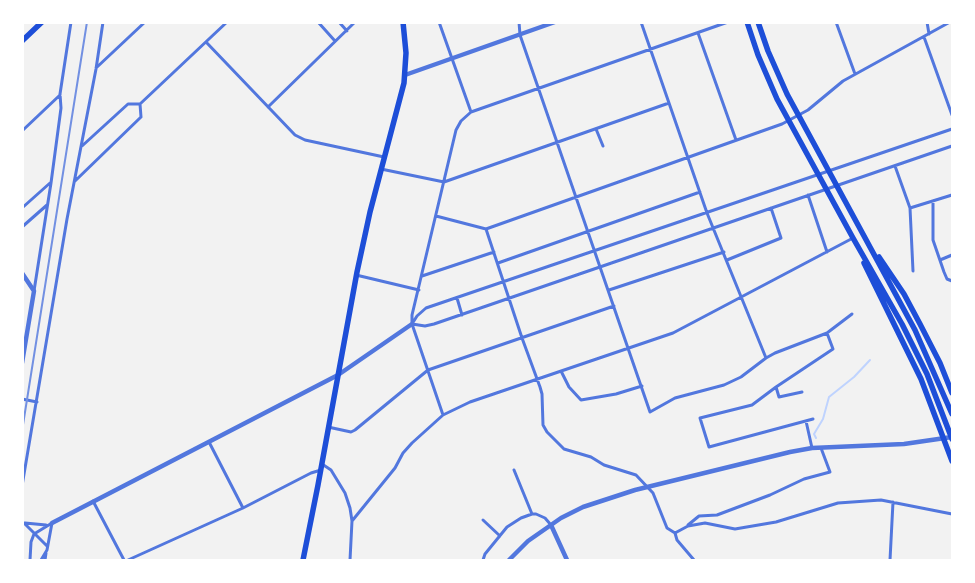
<!DOCTYPE html>
<html>
<head>
<meta charset="utf-8">
<style>
  body { margin:0 }
  #map { position:relative; width:975px; height:583px; overflow:hidden; background:#f2f2f2; font-family:Lato,sans-serif }
  canvas { display:block }
  .frame { position:absolute; inset:0; border:24px solid #fff; pointer-events:none }
</style>
</head>
<body>
<div id="map">
<canvas width="975" height="583"></canvas>
<div class="frame"></div>
</div>
<script>
const g = document.querySelector('canvas').getContext('2d');
g.lineJoin = 'round';
const shape = rows => new Path2D(rows.map(r => 'M' + r).join(''));
function trace(path, color, width, dash) { g.strokeStyle = color; g.lineWidth = width; g.lineCap = dash ? 'butt' : 'round'; g.setLineDash(dash || []); g.stroke(path); }
const stream = shape([
  [816,438,814,434,823,419,829,397,854,377,870,360]
]);
const minor = shape([
  [318,22,335,41],
  [339,22,347,31],
  [439,22,471,112],
  [519,22,520,35,650,412,675,398,724,385,741,377,766,358,775,353,827,333,852,314],
  [641,22,707,213,766,358],
  [836,22,855,74],
  [927,22,929,34],
  [698,33,736,140],
  [924,37,952,115],
  [206,42,295,135,305,140,384,157],
  [96,68,145,22],
  [268,107,355,22],
  [596,129,603,146],
  [22,131,60,95],
  [82,146,128,104,140,104,227,22],
  [895,166,910,208,913,271],
  [381,169,444,182,669,103],
  [75,181,141,117,140,104],
  [808,195,827,252],
  [933,201,933,240,944,272,947,279,952,281],
  [22,208,50,183],
  [910,208,952,195],
  [436,216,486,229,782,124,808,110,843,81,950,22],
  [22,227,47,205],
  [486,229,522,338,540,387,542,394,543,425,547,432,564,449,591,457,604,465,636,475,653,493,667,528,675,533,677,540,694,560],
  [727,260,781,238,771,208],
  [940,260,952,255],
  [498,263,700,192],
  [356,275,419,290],
  [422,276,494,252],
  [609,290,724,252],
  [34,291,51,183,61,108,60,94,71,22],
  [457,298,462,315],
  [412,324,417,316,426,308,952,129],
  [412,324,425,326,434,324,952,146],
  [561,371,569,387,581,400,616,394,642,386],
  [776,387,779,397,802,392],
  [22,399,37,402],
  [443,415,412,324,412,315,456,130,461,121,471,112,728,22],
  [813,419,709,447,700,418,752,405,776,387,833,349,827,333],
  [806,421,812,448],
  [328,427,351,432,355,430,428,370,614,306],
  [209,442,243,508],
  [322,464,331,470,345,493,350,508,352,521,350,560],
  [514,470,532,514],
  [22,486,67,219,96,69,103,22],
  [93,501,124,560],
  [483,520,500,536],
  [352,521,395,468,403,453,412,443,443,415,470,402,673,333,853,238],
  [24,523,47,546],
  [25,523,46,525],
  [688,525,699,516,717,515,770,495,804,479,830,472,821,448],
  [675,533,688,526,705,523,735,529,776,522,838,503,881,500,952,514],
  [30,560,31,542,34,534,52,523],
  [41,560,47,550,52,523],
  [45,560,46,553],
  [128,560,243,508,311,473,321,470],
  [483,560,485,554,507,527,521,518,532,514,536,514,545,518,551,525],
  [890,560,893,502]
]);
const tertiary = shape([
  [405,75,555,22],
  [22,273,34,291,22,363],
  [52,523,338,375,412,324],
  [551,525,567,560],
  [509,560,528,541,561,518,583,507,635,490,790,452,812,448,904,444,952,437]
]);
const primary = shape([
  [303,560,318,485,357,272,370,212,404,83,406,53,403,22]
]);
const trunk = shape([
  [747,22,758,55,777,99,853,238,902,324,927,374,952,439],
  [758,22,768,51,787,94,915,330,952,414],
  [22,41,42,22],
  [879,257,904,294,920,324,940,363,952,393],
  [864,263,921,379,952,461]
]);
const rail = shape([
  [22,431,87,22]
]);
trace(stream, '#bfd3fe', 2);
trace(minor, '#5277de', 3);
trace(tertiary, '#5277de', 4.5);
trace(primary, '#1d4ed8', 5.5);
trace(trunk, '#1d4ed8', 5.5);
trace(rail, '#7290e2', 2);
</script>
</body>
</html>
